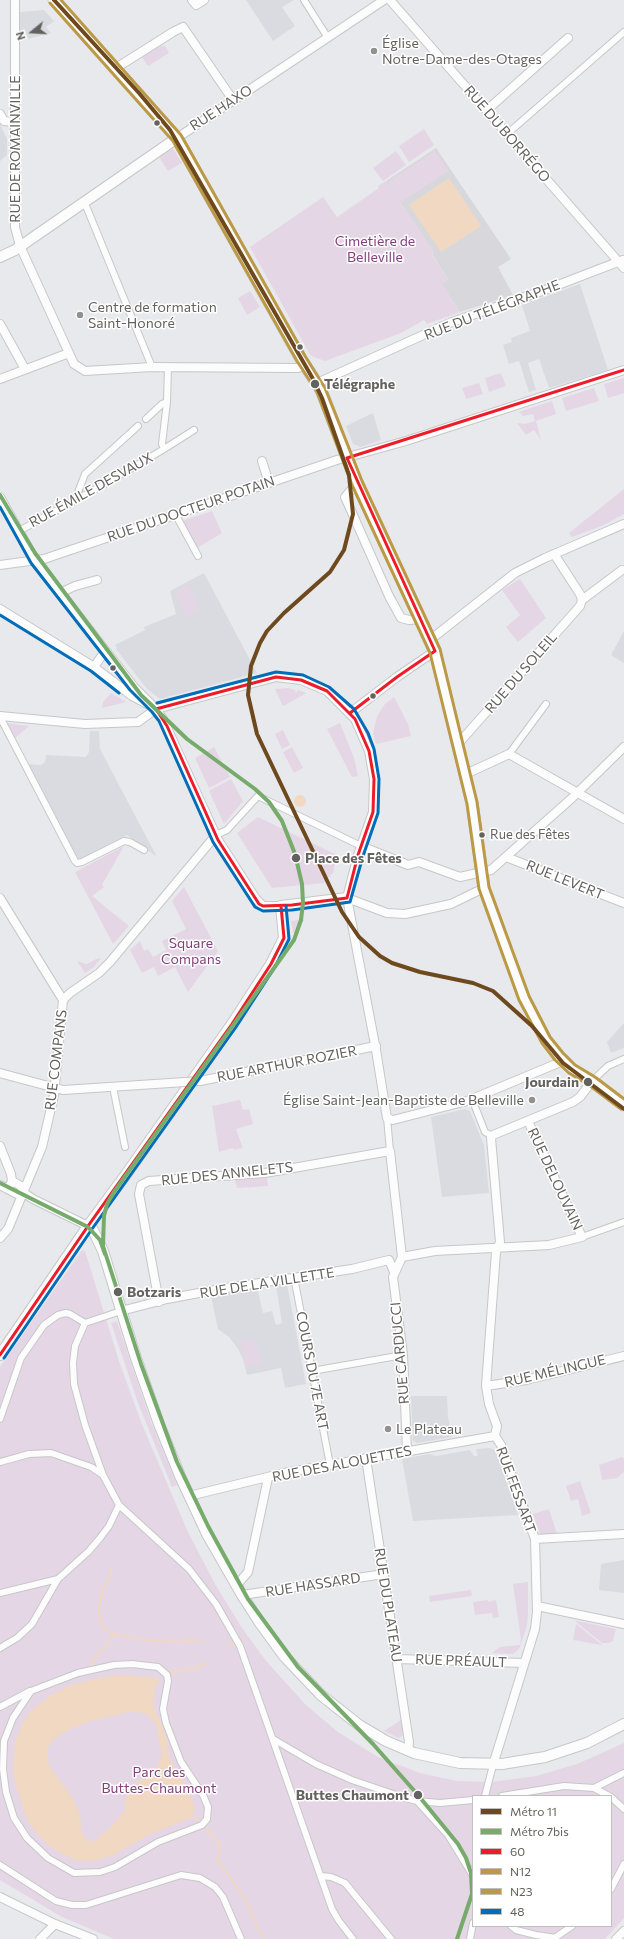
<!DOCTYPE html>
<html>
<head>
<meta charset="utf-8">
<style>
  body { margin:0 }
  #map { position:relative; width:624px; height:1939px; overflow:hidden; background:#e8e9ec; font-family:Commissioner,sans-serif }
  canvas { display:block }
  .legend { position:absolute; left:472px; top:1795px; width:140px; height:132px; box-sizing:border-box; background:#fff; border:1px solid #c1c0bf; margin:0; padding:5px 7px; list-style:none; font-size:12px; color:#64625e }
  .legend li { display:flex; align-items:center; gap:8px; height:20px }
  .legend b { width:20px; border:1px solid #c1c0bf }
  .north { position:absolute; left:12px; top:12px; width:40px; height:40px; -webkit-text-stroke:3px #fff; paint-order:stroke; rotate:252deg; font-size:11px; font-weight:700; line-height:16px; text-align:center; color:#64625e }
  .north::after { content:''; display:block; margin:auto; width:14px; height:18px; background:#64625e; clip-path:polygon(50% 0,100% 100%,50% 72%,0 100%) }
</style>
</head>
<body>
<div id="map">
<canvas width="624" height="1939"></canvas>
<ul class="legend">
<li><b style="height:5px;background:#6e491e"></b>Métro 11</li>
<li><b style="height:5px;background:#76ab6b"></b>Métro 7bis</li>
<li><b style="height:5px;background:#ee1b29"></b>60</li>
<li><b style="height:5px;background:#bb9945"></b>N12</li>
<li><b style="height:5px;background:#bb9945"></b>N23</li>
<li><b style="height:5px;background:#006db8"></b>48</li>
</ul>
<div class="north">N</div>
</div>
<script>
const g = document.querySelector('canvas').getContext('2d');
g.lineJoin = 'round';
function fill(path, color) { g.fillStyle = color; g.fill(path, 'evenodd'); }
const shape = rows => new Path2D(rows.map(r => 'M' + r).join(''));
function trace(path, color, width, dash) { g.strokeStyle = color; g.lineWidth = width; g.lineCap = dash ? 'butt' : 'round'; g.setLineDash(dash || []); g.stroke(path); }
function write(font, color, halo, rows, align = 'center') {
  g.font = font + ' Commissioner,sans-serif'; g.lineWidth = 3; g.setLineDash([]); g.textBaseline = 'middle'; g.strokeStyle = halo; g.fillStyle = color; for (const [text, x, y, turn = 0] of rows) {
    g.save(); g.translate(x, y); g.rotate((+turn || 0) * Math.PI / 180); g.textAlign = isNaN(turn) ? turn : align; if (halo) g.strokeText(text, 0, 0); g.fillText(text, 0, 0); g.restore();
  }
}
const industrial = shape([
  [436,148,511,259,498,267,513,295,460,312,441,284,448,279,432,254,434,253,386,181]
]);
const education = shape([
  [246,0,294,0,282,7,295,26,273,41],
  [44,10,54,21,46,27,51,33,20,41,20,12],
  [0,124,7,139,7,155,0,161],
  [580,284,608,370,549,388,539,359,528,363,536,390,529,392,519,361,509,364,503,345,512,342,511,338,530,331,522,305],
  [373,413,381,440,361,447,353,444,346,426],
  [204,573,257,673,160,699,147,689,116,649,117,648,115,645,145,630,144,627,176,614,170,591],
  [624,631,624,663,611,655],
  [90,731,99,731,100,749,157,857,127,835,81,859,76,858,27,764,41,765,45,762,46,755,86,757,89,752],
  [624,1023,624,1048,611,1053,607,1042],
  [465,1109,470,1111,484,1145,489,1193,442,1197,431,1117],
  [287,1284,306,1384,285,1388,281,1368,247,1375,243,1359,238,1349,229,1337,218,1329,211,1296,257,1287,263,1313,272,1311,276,1325,282,1323,276,1286],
  [411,1396,447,1396,448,1417,452,1437,417,1443,413,1440],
  [490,1448,495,1450,518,1515,413,1521,402,1459,429,1454,436,1456,470,1450,474,1456,478,1456,476,1449],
  [624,1560,624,1593,599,1590,601,1564]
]);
const green = shape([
  [160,46,165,46,169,53,148,66,142,57],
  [424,129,434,145,409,162,399,146],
  [172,149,174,150,182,163,168,171,159,157],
  [396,151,406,165,383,181,373,168],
  [435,151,449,171,401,202,388,182],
  [386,181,434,253,432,255,448,279,441,284,460,312,427,324,424,320,401,333,325,361,311,356,250,247,323,197,337,217,379,188,378,186],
  [250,291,260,307,247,315,238,298],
  [501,373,506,386,489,392,485,378],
  [624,378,624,393,608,398,604,384],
  [479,383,483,394,466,399,462,388],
  [594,388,599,401,566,411,562,398],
  [552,401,556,414,536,421,541,440,534,430,526,435,517,423,525,424,535,421,533,414,523,416,519,412],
  [624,489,624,514,604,525,572,537,569,533],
  [212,511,222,533,197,548,182,521],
  [520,579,546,618,518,642,506,627,520,615,502,590],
  [188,585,200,610,186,616,175,592],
  [288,688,295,690,296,693,298,690,307,693,283,706,275,689],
  [111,693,126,702,102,708,103,702],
  [394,697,408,724,411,736,376,744,373,733,377,716,385,704],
  [6,723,29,726,14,739],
  [340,723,354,758,358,776,352,777,327,729],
  [283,730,290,745,282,749,275,734],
  [214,747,230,777,209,788,195,758],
  [292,747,303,768,294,773,283,752],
  [231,779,243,801,224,824,209,791],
  [258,817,337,855,333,873,324,883,272,888,237,833],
  [124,846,102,885,104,887,92,896,129,926,113,944,75,872],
  [184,887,218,951,188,992,175,967,158,976,154,967,142,973,130,950,140,941,144,951,148,949,153,957,166,950,162,941,186,929,172,901],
  [305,919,295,933,293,933,291,921],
  [101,958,94,967,85,973,77,961,87,964,96,959],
  [240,1100,243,1110,249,1109,253,1124,236,1129,243,1148,234,1150,233,1148,219,1152,212,1106],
  [267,1178,268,1186,237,1188,235,1180],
  [82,1250,85,1251,119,1361,141,1422,187,1530,215,1584,242,1628,267,1662,306,1705,338,1732,378,1757,420,1773,457,1781,492,1782,536,1776,577,1764,624,1743,624,1918,605,1939,114,1939,62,1917,0,1880,0,1367],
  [473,1796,611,1796,611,1926,473,1926],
  [117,1321,151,1422,177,1485,172,1487,138,1403,111,1323],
  [256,1339,261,1364,246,1367,241,1342],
  [622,1457,624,1459,624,1472,617,1478,602,1480,599,1465],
  [580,1481,591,1513,582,1516,578,1499,571,1501,566,1486],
  [549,1509,557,1534,540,1534,533,1514],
  [528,1582,528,1613,527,1626,519,1649,513,1654,492,1653,500,1647,520,1645,521,1639,513,1584],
  [471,1590,472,1596,430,1602,429,1596],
  [488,1600,488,1602,496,1600,499,1617,493,1618,492,1613,475,1615,473,1602],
  [577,1621,616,1629,613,1641,609,1643,602,1643,576,1622],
  [576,1624,601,1644,601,1645,573,1640],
  [401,1720,403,1735,399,1738,384,1731]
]);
const water = shape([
  [449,178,481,226,441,252,409,205],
  '294 801a6 6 0 1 1 12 0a6 6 0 1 1-12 0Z',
  [120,1675,159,1678,159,1681,155,1687,153,1705,166,1736,170,1759,189,1792,195,1808,191,1818,148,1835,114,1855,94,1861,77,1861,53,1849,52,1846,51,1845,49,1846,34,1830,28,1821,17,1790,13,1771,15,1742,24,1720,30,1712,48,1697,68,1686,94,1679],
  [132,1711,147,1714,158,1727,157,1734,162,1752,160,1760,153,1774,140,1780,129,1788,130,1794,125,1798,125,1810,112,1826,94,1841,89,1841,82,1834,80,1815,74,1800,49,1766,47,1749,55,1738,68,1730,91,1721]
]);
const stream = shape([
  [114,1634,145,1640,162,1641,166,1640,176,1642,197,1640,202,1643],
  [229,1645,244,1641],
  [91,1665,93,1660,106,1646,114,1634,105,1630,102,1626,98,1610,104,1586,111,1576,111,1569],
  [170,1673,198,1667,206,1663],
  [193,1816,207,1825,208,1832,214,1837,216,1842,219,1843,220,1848,217,1860,245,1898,263,1939]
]);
const pedestrian = shape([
  [304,0,328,38],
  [507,134,624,32],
  [84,201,152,367],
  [146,419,162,404,167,402],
  [164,449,194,430],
  [75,500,85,474,138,426],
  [178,519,198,556],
  [19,531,105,484,164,449,162,444,167,402,168,367],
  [0,717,75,861,77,863,82,862,124,841,130,842,144,850],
  [509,754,546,704],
  [216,835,227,830,258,796,361,846],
  [592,1081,608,1066,624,1059],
  [113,1087,125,1147],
  [472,1099,485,1132,492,1136],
  [387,1118,390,1151],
  [582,1237,624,1222],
  [294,1277,330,1465],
  [121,1311,85,1323,75,1346,73,1363,74,1384,85,1425,103,1475,119,1505,189,1569,216,1604,240,1646,332,1909,339,1921,353,1939],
  [312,1371,403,1355],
  [0,1419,21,1358,44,1325,58,1315,66,1313,70,1314,85,1323],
  [0,1462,29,1454,51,1453,91,1467,103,1475],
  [0,1593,58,1579,89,1551,100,1538,109,1526,119,1505],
  [0,1648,17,1638,32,1624,58,1579],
  [132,1664,158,1667,167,1675,168,1681,163,1709,166,1723,181,1762,203,1795,208,1807,207,1819,202,1825,158,1842,115,1867,100,1872,74,1873,48,1858,27,1838,14,1818,6,1792,3,1769,4,1741,13,1718,31,1691,78,1673,114,1665,132,1664],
  [0,1707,30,1691],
  [273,1739,316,1764,352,1780,402,1797,417,1801,440,1803,473,1800],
  [594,1788,609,1796],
  [485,1796,493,1765],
  [502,1796,564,1786,594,1788,624,1773],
  [611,1797,624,1809],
  [417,1801,448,1835,473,1876],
  [0,1865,56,1901,72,1905,86,1905,181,1875,200,1878,215,1887,223,1897,241,1939],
  [321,1876,331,1877,345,1883,391,1939],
  [611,1889,624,1864],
  [511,1926,516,1930,536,1935,556,1938],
  [470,1939,473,1923],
  [553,1939,572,1926]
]);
const minor = shape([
  [15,0,15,227,20,246,74,364,85,371,152,367,298,368,305,366],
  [192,0,196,5,204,0],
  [390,0,624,268],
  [116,68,173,32,183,27,233,100],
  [487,110,568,38],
  [0,114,4,121,14,122],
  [177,138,384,0],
  [0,324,25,369],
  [0,379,69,353],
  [317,383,452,322,545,290,623,260],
  [262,461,269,483],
  [357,483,345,497,389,596,401,618,409,620,421,619],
  [0,497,35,560,134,687,156,709,163,719,218,840,256,899,263,906,281,906],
  [0,565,44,559,337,460,406,441,624,370],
  [60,593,75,586,97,580],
  [582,600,622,570],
  [0,609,94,667,132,696,149,705],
  [430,640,515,573,545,558,624,524],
  [94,667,105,651],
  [350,713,397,677,435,651],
  [0,716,85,724,138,722,156,709,276,677,301,680,327,691,355,719,369,751,374,779,373,812,358,855,347,898,376,1050,387,1118,393,1120,467,1101,563,1061],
  [458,744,580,606,582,600,580,594,554,554],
  [466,774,509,754,624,819],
  [361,846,408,865,419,862,460,877,491,870,572,798,624,747],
  [506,857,624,903],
  [0,898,63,1000],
  [347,898,387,913,405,914,451,904,484,888],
  [0,1073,63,1090,170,1083],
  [200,1081,376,1046],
  [0,1146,11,1174,12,1181,8,1189],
  [12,1181,21,1186,24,1193,33,1199,88,1226],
  [0,1185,19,1195,24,1193],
  [0,1238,8,1229,42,1147,54,1095,63,1000,70,993,99,973,110,962,216,835],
  [402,1257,435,1251,549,1245,582,1237,528,1121],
  [402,1257,393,1277,403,1355,407,1451],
  [159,1302,139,1194,141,1185,149,1181,265,1173,390,1151,402,1257],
  [121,1311,167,1299,220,1289,352,1269,389,1260,394,1272],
  [486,1386,526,1380,624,1356],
  [495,1436,497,1426,489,1404,486,1386,496,1252,500,1242,491,1138,493,1135,573,1102,580,1097,592,1081],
  [366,1458,409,1742,408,1751],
  [189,1496,284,1473,495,1436],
  [535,1539,624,1534],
  [236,1586,248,1572,268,1478],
  [242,1595,384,1574],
  [537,1606,624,1624],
  [397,1659,524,1663],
  [493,1765,535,1629,537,1612,535,1539,501,1445,495,1436],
  [0,1897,55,1924,93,1939],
  [40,1939,55,1924],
  [616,1939,624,1931]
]);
const tertiary = shape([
  [0,257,15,250,177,138],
  [88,1226,93,1230,103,1251,135,1355,159,1424,180,1476,207,1534,242,1595,260,1623,284,1656,321,1695,359,1725,386,1741,414,1753,460,1763,502,1764,545,1757,587,1743,624,1724],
  [0,1355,88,1226,127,1173,232,1024,271,964,284,938,281,906,347,898]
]);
const secondary = shape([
  [54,0,177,138,301,359,321,390,357,483,435,651,472,803,484,888,524,998,546,1040,559,1056,572,1069,592,1081,624,1105]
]);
const minorBridge = shape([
  [170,1083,200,1081]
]);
const bus1 = shape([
  [347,458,624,370],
  [347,458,435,651],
  [276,677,301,680,327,691,355,719,369,751,374,779,373,812,358,855,347,898,292,905,263,906,259,904,218,840,167,726,156,709,276,677],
  [350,713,397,677,435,651],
  [0,1355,88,1226,232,1024,271,964,284,938,281,906]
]);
const bus2 = shape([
  [50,3,173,141,297,361,317,392,352,485,430,653,467,804,479,889,519,1000,542,1043,555,1060,569,1073,589,1085,621,1109]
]);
const bus3 = shape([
  [61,0,181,135,305,356,325,388,362,481,440,649,477,802,489,887,529,996,550,1037,563,1053,575,1065,595,1077,624,1099]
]);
const bus4 = shape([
  [0,507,31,563,130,690,152,712,159,721,213,842,255,907,263,911,292,910,350,902,363,856,378,813,379,779,374,749,368,733,354,709,329,687,303,675,276,672,157,703],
  [0,615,91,671,119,693],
  [4,1358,92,1229,236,1027,275,967,289,939,286,906]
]);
const metro1 = shape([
  [54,0,139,93,170,130,313,379,322,398,349,475,353,514,344,550,330,572,284,613,267,631,260,643,251,666,248,695,257,734,342,912,359,937,380,956,392,963,420,972,473,983,493,991,532,1026,563,1063,624,1109]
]);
const metro2 = shape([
  [0,495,35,553,141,695,187,739,255,789,269,802,282,821,295,854,302,884,303,903,301,920,294,940,114,1192,107,1204,104,1216,103,1246,141,1364,177,1462,208,1526,248,1599,298,1667,373,1744,418,1795,458,1844,466,1858,471,1873,472,1894,457,1939],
  [0,1183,88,1227,100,1240,105,1254]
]);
const markers = [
  [374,51,4,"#929190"],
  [157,123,3.5,"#64625e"],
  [80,315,4,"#929190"],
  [300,347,3.5,"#64625e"],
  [315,384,5,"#64625e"],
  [113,668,3.5,"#64625e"],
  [373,696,3.5,"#64625e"],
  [482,835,3.5,"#64625e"],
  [296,858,5,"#64625e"],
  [588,1082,5,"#64625e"],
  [532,1100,4,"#929190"],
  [118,1292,5,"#64625e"],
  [388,1429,4,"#929190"],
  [418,1795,5,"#64625e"]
];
const busNames = [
  ["Rue des Fêtes",490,835]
];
const poiNames = [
  ["Église",382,43],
  ["Notre-Dame-des-Otages",382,59],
  ["Centre de formation",88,307],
  ["Saint-Honoré",88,323],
  ["Église Saint-Jean-Baptiste de Belleville",524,1100,"right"],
  ["Le Plateau",396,1429]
];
const streetNames = [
  ["RUE HAXO",221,108,-33],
  ["RUE DU BORRÉGO",507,134,49],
  ["RUE DE ROMAINVILLE",15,149,-90],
  ["RUE DU TÉLÉGRAPHE",492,310,-21],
  ["RUE ÉMILE DESVAUX",91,490,-29],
  ["RUE DU DOCTEUR POTAIN",191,509,-19],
  ["RUE DU SOLEIL",521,673,-49],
  ["RUE LEVERT",565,880,22],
  ["RUE COMPANS",56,1060,-83],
  ["RUE ARTHUR ROZIER",287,1064,-11],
  ["RUE DES ANNELETS",227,1174,-6],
  ["RUE DELOUVAIN",555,1179,65],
  ["RUE DE LA VILLETTE",267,1283,-9],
  ["RUE CARDUCCI",400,1353,-95],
  ["COURS DU 7E ART",312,1371,79],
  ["RUE MÉLINGUE",555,1371,-13],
  ["RUE DES ALOUETTES",342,1464,-11],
  ["RUE FESSART",516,1490,70],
  ["RUE HASSARD",313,1585,-9],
  ["RUE DU PLATEAU",388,1605,81],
  ["RUE PRÉAULT",461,1661,2]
];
const parkNames = [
  ["Cimetière de",375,241],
  ["Belleville",375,257],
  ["Square",191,943],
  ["Compans",191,959],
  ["Parc des",159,1772],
  ["Buttes-Chaumont",159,1788]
];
const stopNames = [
  ["Télégraphe",324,384],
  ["Place des Fêtes",305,858],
  ["Jourdain",579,1082,"right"],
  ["Botzaris",127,1292],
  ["Buttes Chaumont",409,1795,"right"]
];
fill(industrial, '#d8d8dc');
fill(education, '#dadbe1');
fill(green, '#e5d6e6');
fill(water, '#f0d8c2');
trace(stream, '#f0d8c2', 2);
trace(pedestrian, '#c6c7c8', 8);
trace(minor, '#c6c7c8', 10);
trace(tertiary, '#c6c7c8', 12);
trace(secondary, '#c6c6c7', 13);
trace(pedestrian, '#fcfcfc', 6);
trace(minor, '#fcfcfc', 8);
trace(tertiary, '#fcfcfc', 10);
trace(secondary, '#fcfcfc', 11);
trace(minorBridge, '#c6c7c8', 10, []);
trace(minorBridge, '#fcfcfc', 8);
trace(bus1, '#ee1b29', 3);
trace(bus2, '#bb9945', 3);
trace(bus3, '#bb9945', 3);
trace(bus4, '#006db8', 3);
trace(metro1, '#6e491e', 4);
trace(metro2, '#76ab6b', 4);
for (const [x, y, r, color] of markers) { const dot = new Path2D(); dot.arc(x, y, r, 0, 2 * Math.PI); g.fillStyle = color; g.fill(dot); trace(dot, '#fff', 1.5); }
write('13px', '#64625e', '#fff', busNames, 'left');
write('14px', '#64625e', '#fff', poiNames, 'left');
write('14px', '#64625e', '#fff', streetNames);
write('14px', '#80417b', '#fff', parkNames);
write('bold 14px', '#64625e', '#fff', stopNames, 'left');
</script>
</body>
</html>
